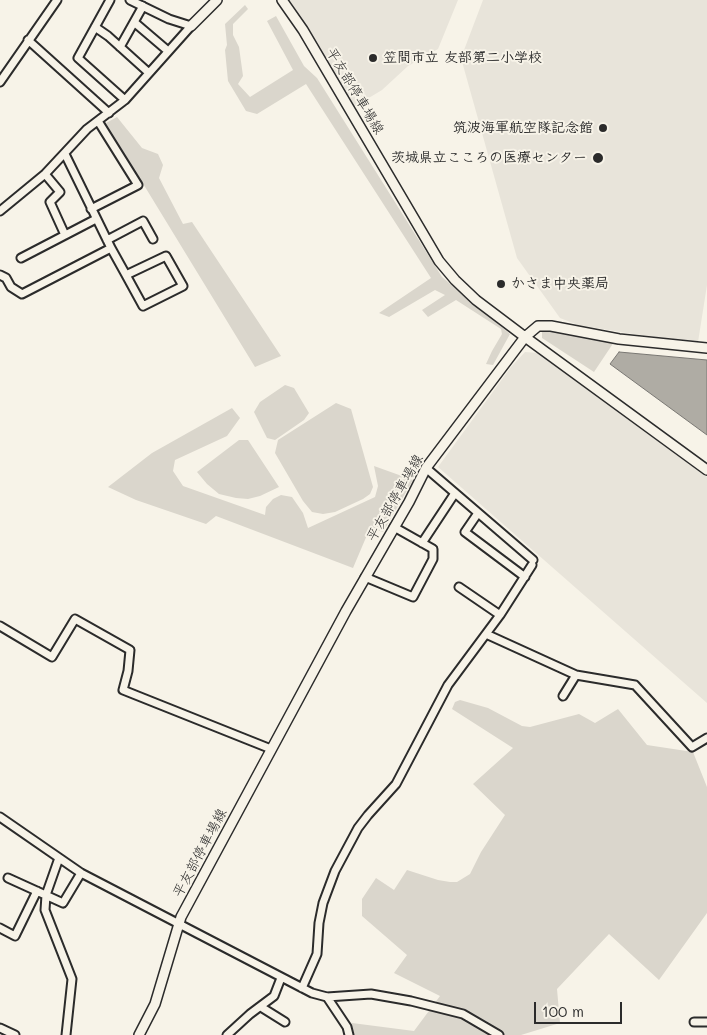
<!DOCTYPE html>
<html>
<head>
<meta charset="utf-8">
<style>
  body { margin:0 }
  #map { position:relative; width:707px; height:1035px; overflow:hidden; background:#f7f3e8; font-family:Mali,sans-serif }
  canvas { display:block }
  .scale { position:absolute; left:534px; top:1002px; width:88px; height:22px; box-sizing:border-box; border:2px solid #2b2b2b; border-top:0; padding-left:6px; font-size:15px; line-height:18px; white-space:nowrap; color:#2b2b2b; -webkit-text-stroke:4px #f7f3e8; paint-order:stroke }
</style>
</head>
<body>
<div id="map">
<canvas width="707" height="1035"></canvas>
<div class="scale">100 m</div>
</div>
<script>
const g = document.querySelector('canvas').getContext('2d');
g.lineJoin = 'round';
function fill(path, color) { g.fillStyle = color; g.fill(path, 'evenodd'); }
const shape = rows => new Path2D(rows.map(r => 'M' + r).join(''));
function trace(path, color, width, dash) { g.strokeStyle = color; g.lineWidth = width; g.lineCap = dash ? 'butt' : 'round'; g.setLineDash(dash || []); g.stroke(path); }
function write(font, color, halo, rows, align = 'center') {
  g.font = font + ' Mali,"Klee One",sans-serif'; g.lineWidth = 4; g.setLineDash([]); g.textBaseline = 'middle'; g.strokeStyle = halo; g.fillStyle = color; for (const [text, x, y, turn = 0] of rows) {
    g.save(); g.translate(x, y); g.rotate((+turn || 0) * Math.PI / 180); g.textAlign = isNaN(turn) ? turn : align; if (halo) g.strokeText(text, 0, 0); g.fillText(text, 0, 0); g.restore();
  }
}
const built = shape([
  [289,0,458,0,438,49,408,66,382,90,352,108],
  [483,0,707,0,707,285,698,342,633,334,578,325,560,318,517,258,461,58],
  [525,352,538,353,707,477,707,703,438,467,511,367]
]);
const green = shape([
  [245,5,248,9,233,24,233,35,239,47,243,76,238,84,250,97,293,70,267,21,276,16,304,66,317,78,442,277,510,334,493,365,486,364,492,351,502,334,501,329,456,300,428,317,422,310,445,295,435,290,389,317,379,313,431,278,306,84,257,114,246,111,228,81,225,50,227,45,225,24],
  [117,117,142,148,158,154,163,165,159,178,183,224,192,222,281,356,255,367,106,123],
  [542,330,550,331,614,342,594,372,542,338],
  [285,385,294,388,309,413,304,420,275,440,267,438,254,412,260,402],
  [336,403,351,409,373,487,370,494,363,499,335,512,323,514,312,512,303,501,275,453,278,440],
  [232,408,240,418,227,436,175,460,173,471,183,486,265,515,266,507,273,499,281,495,292,497,303,513,308,528,375,497,378,486,374,466,413,480,383,532,370,528,353,568,216,516,206,524,136,500,108,487,152,453],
  [239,440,248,440,279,487,260,496,248,499,236,498,219,494,207,484,197,472],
  [460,700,488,708,522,726,530,727,579,714,595,723,618,709,647,745,693,752,707,787,707,913,659,980,609,934,557,989,560,1023,521,1035,352,1035,352,1023,414,1031,440,996,394,973,407,955,362,916,362,899,376,878,394,890,407,870,438,880,450,882,457,882,470,874,481,852,505,815,473,784,513,748,452,709,455,702]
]);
const water = shape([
  [619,352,707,360,707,435,610,364,619,352]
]);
const street = shape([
  [110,0,78,58,125,100],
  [134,22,168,51],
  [95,27,108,36,149,73],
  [28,40,109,113],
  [120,47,143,6],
  [0,82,57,0],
  [45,174,60,192,50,202,65,235],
  [91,209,138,185,98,121],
  [0,211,45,174,87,129,125,100,191,26,169,19,130,0],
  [107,240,143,221,153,239],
  [111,248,126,275,143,306,183,286,166,256,126,275],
  [21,258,96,219],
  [0,275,6,278,11,287,22,294,111,248,65,154],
  [426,468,533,560],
  [478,513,465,532,525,577],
  [422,543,455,493],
  [365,577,413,597,433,559,433,549,394,527],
  [459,587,500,615],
  [0,626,52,657,75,619,130,650,128,671,123,690,271,749],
  [486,634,576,675,635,685,692,747,707,738],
  [563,696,576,675],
  [0,817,81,873,312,993,327,997,371,994,411,1001,463,1014,499,1035],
  [59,858,46,895,45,910,72,979,66,1035],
  [8,878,63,903,81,873],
  [0,928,15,936,37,891],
  [302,988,317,954,319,923,323,903,335,871,358,828,368,815,396,784,448,685,500,615,532,565],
  [327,997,347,1027,349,1035],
  [261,1007,285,1022],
  [694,1022,707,1022],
  [0,1028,15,1035],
  [227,1035,250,1014,274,996,281,978]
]);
const secondary = shape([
  [282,0,303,30,439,261,455,280,476,300,525,337,707,470],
  [191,26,217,0],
  [139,1035,155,1004,181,917,346,611,409,502,426,468,525,337,538,326,551,326,619,339,707,348]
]);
const markers = [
  [373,58,5,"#2b2b2b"],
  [603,128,5,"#2b2b2b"],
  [598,158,6,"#2b2b2b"],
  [501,284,5,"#2b2b2b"]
];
const poiNames = [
  ["笠間市立 友部第二小学校",383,58],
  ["筑波海軍航空隊記念館",593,128,"right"],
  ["茨城県立こころの医療センター",587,158,"right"],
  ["かさま中央薬局",511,284]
];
const streetNames = [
  ["平友部停車場線",355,91,59],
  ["平友部停車場線",395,498,-60],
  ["平友部停車場線",200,853,-62]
];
fill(built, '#e8e4da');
fill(green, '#dad6cc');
fill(water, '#afaca4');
trace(water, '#7a7874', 1);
trace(street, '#2b2b2b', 11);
trace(secondary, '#2b2b2b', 12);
trace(street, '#f7f3e8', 7);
trace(secondary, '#f7f3e8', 9);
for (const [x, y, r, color] of markers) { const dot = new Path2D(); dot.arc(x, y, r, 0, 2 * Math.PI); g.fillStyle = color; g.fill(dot); trace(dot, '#f7f3e8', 2); }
write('bold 14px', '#2b2b2b', '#f7f3e8', poiNames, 'left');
write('14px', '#2b2b2b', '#f7f3e8', streetNames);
</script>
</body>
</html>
